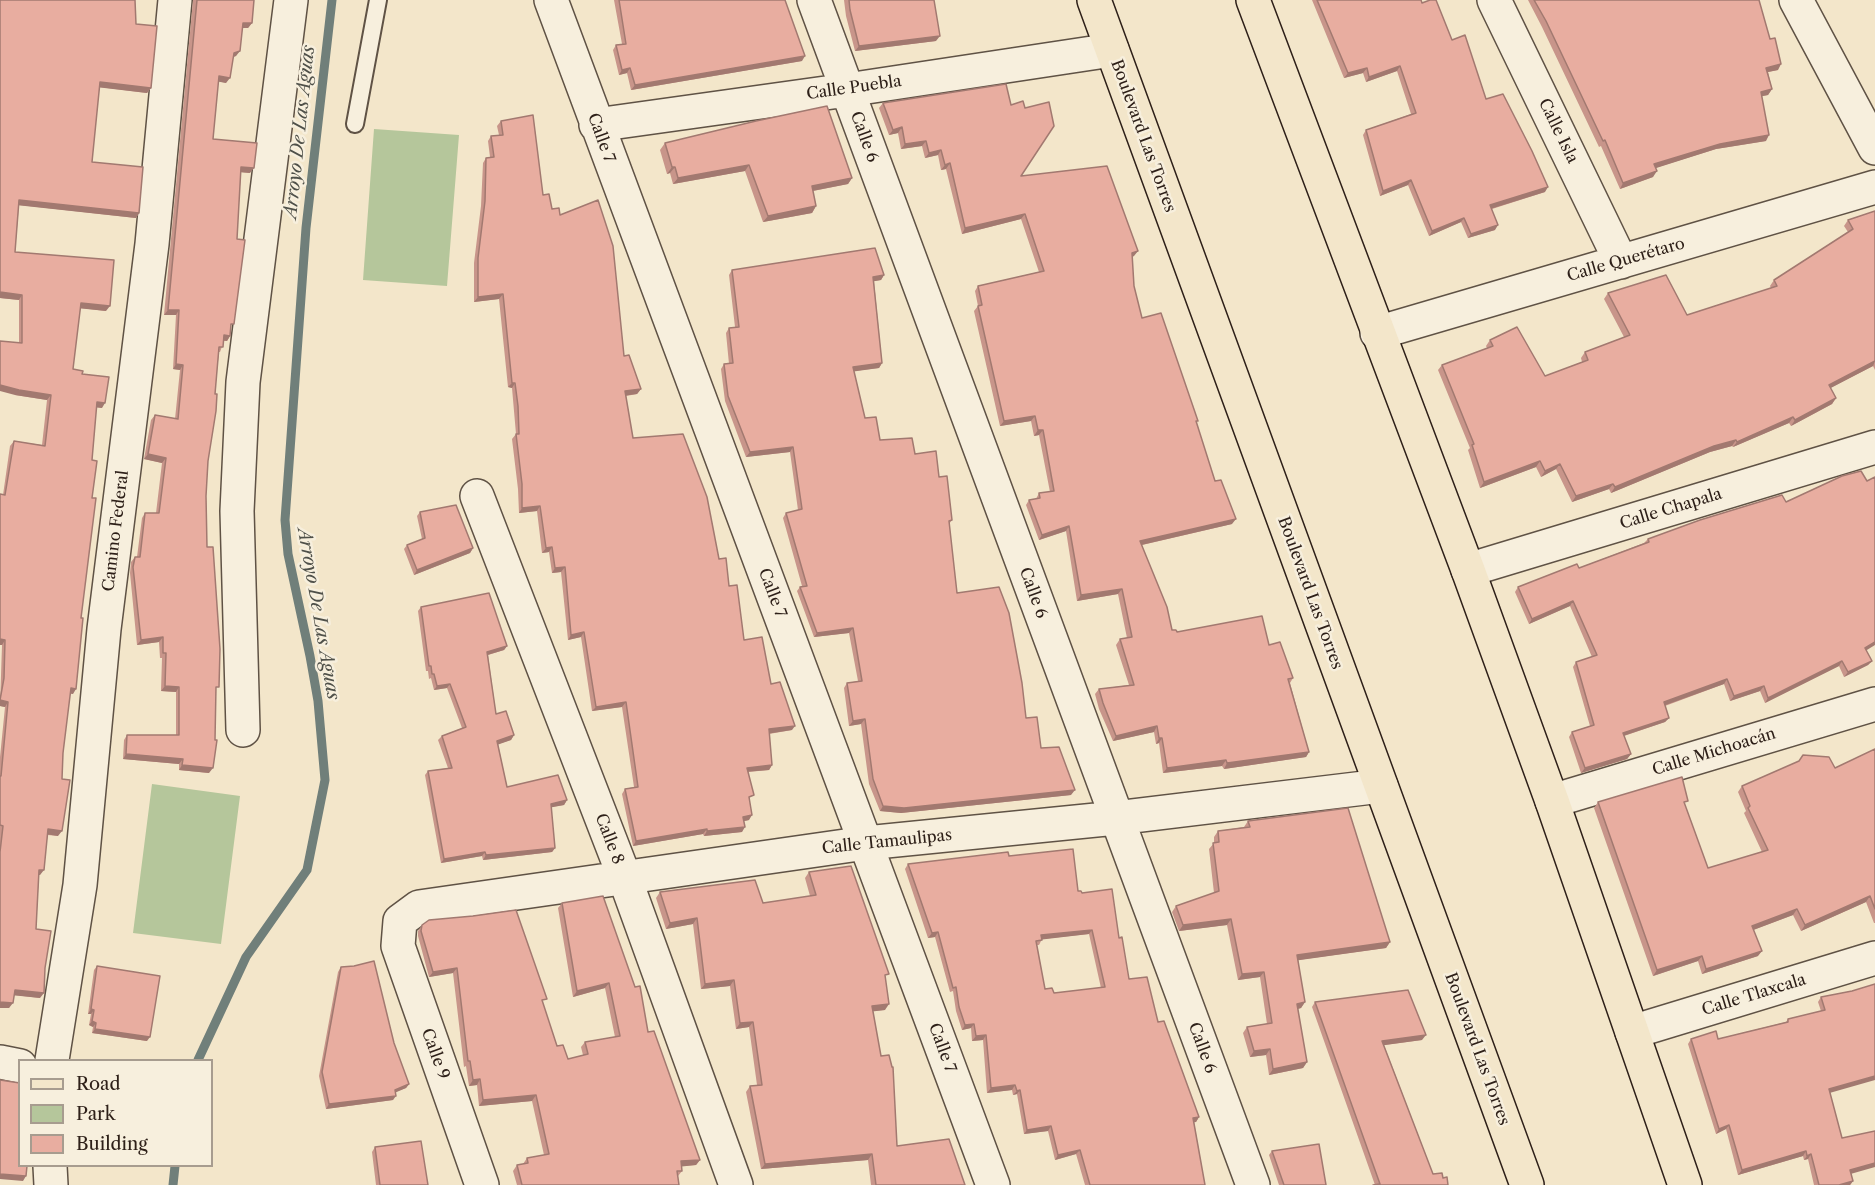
<!DOCTYPE html>
<html>
<head>
<meta charset="utf-8">
<style>
  body { margin:0 }
  #map { position:relative; width:1875px; height:1185px; overflow:hidden; background:#f3e6ca; font-family:"Libre Caslon Text",serif }
  canvas { display:block }
  .legend { position:absolute; left:18px; top:1059px; width:195px; height:108px; box-sizing:border-box; background:#f7efdd; border:2px solid #a79c8f; margin:0; padding:8px 10px; list-style:none; font-size:18px; color:#2e2019 }
  .legend li { display:flex; align-items:center; gap:12px; height:30px }
  .legend b { width:30px; border:2px solid #a79c8f }
</style>
</head>
<body>
<div id="map">
<canvas width="1875" height="1185"></canvas>
<ul class="legend">
<li><b style="height:8px;background:#f3e6ca"></b>Road</li>
<li><b style="height:16px;background:#b5c69b"></b>Park</li>
<li><b style="height:16px;background:#e8ada0"></b>Building</li>
</ul>
</div>
<script>
const g = document.querySelector('canvas').getContext('2d');
g.lineJoin = 'round';
function fill(path, color) { g.fillStyle = color; g.fill(path, 'evenodd'); }
const shape = rows => new Path2D(rows.map(r => 'M' + r).join(''));
function trace(path, color, width, dash) { g.strokeStyle = color; g.lineWidth = width; g.lineCap = dash ? 'butt' : 'round'; g.setLineDash(dash || []); g.stroke(path); }
function write(font, color, halo, rows, align = 'center') {
  g.font = font + ' "Libre Caslon Text",serif'; g.lineWidth = 5; g.setLineDash([]); g.textBaseline = 'middle'; g.strokeStyle = halo; g.fillStyle = color; for (const [text, x, y, turn = 0] of rows) {
    g.save(); g.translate(x, y); g.rotate((+turn || 0) * Math.PI / 180); g.textAlign = isNaN(turn) ? turn : align; if (halo) g.strokeText(text, 0, 0); g.fillText(text, 0, 0); g.restore();
  }
}
const green = shape([
  [374,129,459,135,447,286,363,280],
  [152,784,240,796,221,944,133,933]
]);
const stream = shape([
  [198,1060,246,957,307,870,325,780,318,701,310,656,288,554,285,520,306,228,332,0],
  [173,1185,175,1166]
]);
const service = shape([
  [355,124,378,0]
]);
const minor = shape([
  [551,0,993,1185],
  [814,0,1253,1185],
  [1494,0,1621,262],
  [1796,0,1875,148],
  [596,125,847,90,1112,50],
  [1377,333,1875,187],
  [477,496,624,876,736,1185],
  [1468,570,1875,447],
  [243,730,237,511,243,382,291,0],
  [1552,801,1875,704],
  [1632,1032,1875,958],
  [52,1060,80,885,104,629,152,244,175,0],
  [0,1062,20,1066],
  [50,1166,51,1185],
  [482,1185,398,946,400,921,419,907,866,843,1116,818,1381,786]
]);
const primary = shape([
  [1094,0,1527,1185],
  [1253,0,1468,570,1552,801,1685,1185]
]);
const wall = shape([
  [0,0,136,24,151,88,147,93,99,87,92,162,139,213,136,218,19,205,15,252,106,311,80,308,73,369,82,374,102,408,96,407,92,460,92,498,73,694,70,693,63,753,58,836,48,835,40,875,39,875,36,929,40,998,14,995,9,1008,0,1008,0,757,5,707,0,706,2,645,0,645,0,494,3,495,10,446,14,441,42,445,47,400,15,395,19,343,19,300,0,298],
  [193,0,254,0,252,23,248,28,243,28,236,56,233,57,226,83,218,81,213,139,250,173,241,172,230,336,227,341,224,341,220,352,219,352,208,461,206,496,207,547,216,690,209,773,179,770,179,764,123,759,124,740,127,735,176,735,176,692,161,691,162,658,160,658,159,642,137,645,130,573,131,562,135,557,137,557,142,518,145,513,156,513,162,463,144,459,151,420,155,415,175,419,180,370,173,369,176,315,164,315],
  [614,0,785,0,802,61,631,90,627,73,619,75,613,50,616,45,622,44],
  [844,0,934,0,936,41,855,51,846,16],
  [1312,0,1421,0,1422,3,1452,40,1486,99,1545,192,1492,209,1495,230,1468,238,1461,222,1429,236,1408,185,1380,196,1363,135,1366,130,1411,114,1397,71,1366,82,1363,73,1344,78],
  [1528,0,1759,0,1778,70,1768,72,1772,89,1768,95,1762,96,1766,141,1716,149,1655,168,1653,177,1620,189,1601,146,1599,147,1542,27],
  [883,103,1021,176,1134,256,1132,257,1134,286,1142,318,1196,423,1215,481,1232,524,1142,545,1172,630,1269,645,1293,678,1290,683,1309,752,1306,757,1224,769,1222,766,1163,773,1159,743,1156,744,1154,732,1113,741,1099,709,1095,694,1099,689,1129,685,1116,645,1120,639,1127,638,1118,594,1077,601,1066,531,1039,540,1026,505,1029,500,1036,499,1039,493,1050,492,1039,435,1034,436,1031,421,1000,426,974,311,978,306,975,291,978,286,1039,272,1021,219,962,234,946,169,941,170,938,155,925,158,922,146,901,149,898,133,889,135,879,108],
  [501,121,543,195,552,209,560,215,624,356,641,389,637,394,626,396,633,438,719,559,729,586,744,640,771,684,792,730,769,734,772,765,769,770,748,772,750,800,749,801,749,820,744,821,742,832,704,836,703,834,633,846,622,794,625,789,634,787,622,707,592,711,581,637,568,640,561,572,552,573,549,552,542,553,537,511,519,513,518,489,512,439,516,434,512,388,508,387,499,299,474,302,474,263,481,206,483,163,486,158,490,157,488,141,491,136,499,135,497,126],
  [665,143,852,178,848,184,813,191,816,206,812,213,763,222,745,171,673,184,670,173,667,174,660,150],
  [1875,211,1875,370,1873,366,1830,388,1836,398,1832,404,1791,426,1789,423,1733,447,1732,446,1710,452,1611,493,1609,489,1572,502,1556,469,1541,477,1536,467,1480,488,1468,450,1470,448,1438,370,1442,365,1487,348,1486,346,1490,340,1545,376,1582,362,1581,358,1585,352,1624,337,1604,299,1608,293,1687,315,1771,288,1770,286,1774,280,1848,232,1844,226,1848,220],
  [732,270,884,275,881,280,874,281,882,363,879,368,854,371,865,418,880,440,915,454,939,477,952,520,949,524,957,593,1026,718,1041,748,1071,795,901,813,880,811,869,784,861,724,849,726,844,688,847,683,858,681,849,633,814,637,797,591,800,587,802,586,783,518,786,513,798,510,790,452,746,457,725,401,721,369,724,364,729,364,726,333,729,328,735,327,729,275],
  [420,512,473,548,470,553,414,575,404,549,407,545,422,539,417,516],
  [1648,539,1866,650,1872,661,1868,665,1844,677,1839,666,1765,703,1760,691,1730,701,1724,684,1665,706,1669,718,1665,722,1624,736,1631,754,1627,759,1581,773,1569,737,1572,732,1590,726,1573,667,1576,662,1592,657,1570,606,1529,624,1515,592,1518,587,1579,568,1644,543],
  [421,607,507,646,504,650,488,655,496,714,514,735,511,740,498,744,507,787,567,800,564,805,551,807,555,848,552,852,483,860,482,856,441,863,425,775,428,771,448,768,438,740,442,736,462,728,447,688,434,690,431,678,429,679,428,671,426,671,418,611],
  [1875,749,1875,923,1874,923,1866,902,1801,931,1793,915,1753,930,1758,956,1702,974,1698,961,1653,976,1594,808,1598,802,1685,806,1708,868,1762,852,1744,813,1746,811,1738,792,1742,786,1835,768],
  [1248,821,1390,942,1386,948,1298,960,1305,1002,1301,1008,1298,1009,1307,1062,1303,1068,1269,1075,1266,1055,1250,1057,1243,1033,1247,1027,1267,1024,1260,977,1238,980,1227,925,1179,931,1172,912,1176,906,1214,893,1209,849,1214,843,1214,837,1218,831,1244,827],
  [1009,856,1082,893,1119,938,1129,979,1158,1022,1199,1117,1196,1122,1194,1122,1205,1185,1085,1185,1076,1154,1055,1160,1048,1131,1024,1134,1017,1094,1013,1095,1012,1090,987,1093,983,1040,972,1041,971,1028,962,1030,956,1011,953,991,950,992,935,937,928,938,905,869,908,864],
  [1089,934,1101,988,1054,993,1045,989,1037,945,1039,945,1042,939],
  [809,872,886,978,885,1010,873,1011,897,1146,965,1185,871,1185,868,1160,761,1169,746,1092,750,1086,757,1085,749,1027,736,1029,730,986,701,989,693,924,666,929,656,898,660,892,763,903,810,896,805,878],
  [562,903,648,1032,700,1160,696,1165,682,1166,682,1171,678,1176,679,1185,517,1185,513,1171,517,1165,523,1164,527,1158,544,1155,532,1101,479,1106,477,1085,469,1086,466,1066,464,1067,453,973,429,977,418,936,418,931,422,925,543,1004,557,1046,568,1059,583,1055,581,1047,585,1042,615,1037,605,988,573,997,558,908],
  [97,966,147,1041,92,1033,93,1027,89,1025,91,1014,88,1014,94,970],
  [341,967,394,1043,409,1084,406,1088,395,1092,393,1100,326,1109,319,1076,338,972],
  [1852,991,1830,1092,1853,1181,1850,1185,1814,1185,1808,1159,1804,1160,1803,1156,1738,1175,1726,1129,1716,1134,1688,1044,1691,1039,1718,1039,1786,1022,1788,1019,1821,1011,1818,1002,1821,997],
  [1315,1002,1422,1040,1384,1045,1433,1174,1375,1185,1312,1007],
  [375,1147,428,1185,376,1185,372,1152],
  [1272,1151,1326,1185,1279,1185,1269,1155]
]);
const shadedWall = shape([
  [243,23,252,23,248,28,240,28],
  [940,36,936,41,855,51,859,46],
  [240,51,236,56,230,58,234,53],
  [805,56,802,61,631,90,635,85],
  [1781,64,1778,70,1763,73,1766,68],
  [1400,66,1397,71,1366,82,1369,77],
  [630,68,627,73,619,75,622,70],
  [1367,68,1363,73,1344,78,1348,73],
  [219,76,230,78,226,83,215,81],
  [100,82,151,88,147,93,96,87],
  [1772,89,1768,95,1758,97,1761,92],
  [902,127,898,133,889,135,893,130],
  [1769,135,1766,141,1716,149,1650,170,1654,164,1720,144],
  [926,141,922,146,901,149,905,144],
  [941,150,938,155,925,158,929,153],
  [950,163,946,169,941,170,945,165],
  [749,165,745,171,673,184,678,178],
  [241,167,254,168,250,173,238,172],
  [672,167,675,167,670,173,667,174],
  [1657,171,1653,177,1620,189,1623,183],
  [852,178,848,184,807,192,812,186],
  [1411,180,1408,185,1380,196,1383,191],
  [1548,187,1545,192,1487,210,1490,205],
  [19,200,139,213,136,218,16,205],
  [816,206,812,213,763,222,768,216],
  [1025,214,1021,219,962,234,965,228],
  [1464,218,1461,222,1429,236,1432,231],
  [1498,225,1495,230,1468,238,1471,234],
  [1138,251,1134,256,1128,258,1132,253],
  [884,275,881,280,870,282,873,277],
  [0,292,22,295,19,300,0,298],
  [503,294,499,299,474,302,478,297],
  [81,303,110,306,106,311,77,308],
  [168,310,179,310,176,315,164,315],
  [224,335,230,336,227,341,221,340],
  [1875,361,1873,366,1825,391,1829,385],
  [882,363,879,368,850,372,853,367],
  [176,364,183,365,180,370,173,369],
  [512,383,515,383,512,388,508,387],
  [0,385,51,395,47,400,15,395,0,391],
  [641,389,637,394,622,396,625,391],
  [1836,398,1832,404,1791,426,1795,420],
  [97,402,105,403,102,408,93,407],
  [1035,416,1031,421,1000,426,1004,421],
  [1793,417,1789,423,1733,447,1737,442],
  [1038,430,1043,430,1039,435,1034,436],
  [1736,440,1732,446,1710,452,1611,493,1615,487,1714,446],
  [793,447,790,452,746,457,750,452],
  [148,454,166,458,162,463,144,459],
  [1540,461,1536,467,1480,488,1484,482],
  [1560,464,1556,469,1541,477,1545,471],
  [1613,484,1609,489,1572,502,1576,496],
  [540,506,537,511,519,513,522,508],
  [1236,519,1232,524,1137,546,1140,541],
  [1069,526,1066,531,1039,540,1042,535],
  [552,547,549,552,542,553,546,548],
  [473,548,470,553,414,575,417,570],
  [565,567,561,572,552,573,555,568],
  [1122,589,1118,594,1077,601,1081,595],
  [1573,601,1570,606,1529,624,1532,619],
  [853,628,849,633,814,637,817,633],
  [584,632,581,637,568,640,571,635],
  [163,637,159,642,137,645,141,640],
  [0,639,5,640,2,645,0,645],
  [1875,642,1875,645,1862,653,1865,648],
  [507,646,504,650,484,656,487,652],
  [1842,661,1839,666,1765,703,1768,698],
  [1872,661,1868,665,1844,677,1848,672],
  [1727,679,1724,684,1660,707,1664,702],
  [450,684,447,688,434,690,437,686],
  [165,686,179,687,176,692,161,691],
  [1764,686,1760,691,1730,701,1734,696],
  [71,688,76,689,73,694,67,693],
  [0,700,8,702,5,707,0,706],
  [626,702,622,707,592,711,596,707],
  [1669,718,1665,722,1620,737,1623,733],
  [865,719,861,724,849,726,853,721],
  [795,726,792,730,766,734,769,729],
  [1157,726,1154,732,1113,741,1116,736],
  [514,735,511,740,494,746,497,741],
  [1159,738,1162,738,1159,743,1156,744],
  [1309,752,1306,757,1224,769,1227,763],
  [126,754,183,759,179,764,123,759],
  [1631,754,1627,759,1581,773,1585,768],
  [1226,760,1222,766,1163,773,1167,768],
  [182,765,213,768,209,773,179,770],
  [772,765,769,770,744,772,747,768],
  [1075,790,1071,795,901,813,880,811,883,806],
  [567,800,564,805,548,808,551,804],
  [752,815,749,820,740,822,743,817],
  [745,827,742,832,704,836,707,831],
  [48,829,62,831,58,836,45,834],
  [707,829,703,834,633,846,636,841],
  [555,848,552,852,483,860,486,855],
  [485,852,482,856,441,863,444,859],
  [39,870,44,870,40,875,36,875],
  [1870,896,1866,902,1801,931,1805,925],
  [1797,909,1793,915,1748,932,1752,926],
  [697,918,693,924,666,929,670,923],
  [1231,919,1227,925,1179,931,1183,925],
  [1092,930,1089,934,1038,940,1041,935],
  [938,932,935,937,928,938,932,933],
  [1390,942,1386,948,1293,961,1297,955],
  [1762,951,1758,956,1702,974,1706,969],
  [1702,956,1698,961,1653,976,1657,970],
  [457,968,453,973,429,977,433,972],
  [1264,972,1260,977,1238,980,1242,974],
  [734,980,730,986,701,989,705,984],
  [609,983,605,988,573,997,577,991],
  [15,990,44,993,40,998,11,995],
  [0,1002,13,1003,9,1008,0,1008],
  [1305,1002,1301,1008,1293,1010,1297,1004],
  [889,1004,885,1010,868,1012,872,1006],
  [91,1009,94,1010,91,1014,88,1014],
  [92,1021,96,1023,93,1027,89,1025],
  [753,1022,749,1027,736,1029,740,1023],
  [974,1024,971,1028,962,1030,965,1025],
  [95,1029,150,1037,147,1041,92,1033],
  [986,1035,983,1040,972,1041,976,1036],
  [1426,1035,1422,1040,1378,1046,1382,1041],
  [1270,1049,1266,1055,1250,1057,1254,1051],
  [1307,1062,1303,1068,1269,1075,1273,1069],
  [1875,1076,1875,1080,1826,1094,1829,1089],
  [480,1079,477,1085,469,1086,473,1080],
  [409,1084,406,1088,392,1094,395,1090],
  [1015,1085,1012,1090,987,1093,991,1088],
  [1020,1090,1017,1094,1013,1095,1017,1091],
  [536,1095,532,1101,479,1106,483,1100],
  [396,1096,393,1100,326,1109,329,1104],
  [1199,1117,1196,1122,1190,1123,1193,1118],
  [1729,1125,1726,1129,1716,1134,1719,1129],
  [1051,1126,1048,1131,1024,1134,1027,1130],
  [1080,1150,1076,1154,1055,1160,1058,1155],
  [1806,1151,1803,1156,1738,1175,1742,1170],
  [872,1154,868,1160,761,1169,765,1164],
  [1811,1154,1808,1159,1804,1160,1807,1156],
  [700,1160,696,1165,677,1167,681,1161],
  [1875,1163,1875,1167,1847,1175,1850,1170],
  [0,1174,26,1176,23,1181,0,1179],
  [1853,1181,1850,1185,1839,1185]
]);
const building = shape([
  [0,0,135,0,136,24,157,26,151,88,100,82,92,162,143,167,139,213,19,200,15,252,114,260,110,306,81,303,73,369,83,371,82,374,109,377,105,403,97,402,92,460,97,461,92,498,96,498,81,618,83,618,76,689,71,688,63,753,62,779,70,780,62,831,48,829,44,870,39,870,36,929,51,931,45,968,44,993,15,990,13,1003,0,1002,0,852,3,826,0,825,0,776,1,776,8,702,0,700,4,678,5,640,0,639,0,494,5,495,14,441,45,446,51,395,19,390,0,385,0,341,22,343,22,295,0,292,0,0],
  [197,0,254,0,252,23,243,23,240,51,234,53,230,78,219,76,213,139,257,143,254,168,241,167,237,239,245,240,234,324,231,324,230,336,224,335,223,347,219,347,215,394,217,394,216,411,208,461,206,496,207,547,213,547,220,649,219,687,216,687,215,740,217,740,213,768,182,765,183,759,126,754,127,735,179,735,179,687,165,686,166,653,163,653,163,637,141,640,133,567,135,557,140,557,145,513,159,513,166,458,148,454,155,415,178,419,183,365,176,364,179,310,168,310,197,0],
  [619,0,785,0,805,56,635,85,630,68,622,70,616,45,626,44,619,0],
  [849,0,934,0,940,36,859,46,850,10,849,0],
  [1317,0,1421,0,1422,3,1430,0,1436,0,1452,40,1465,35,1486,99,1503,94,1532,151,1548,187,1490,205,1498,225,1471,234,1464,218,1432,231,1411,180,1383,191,1366,130,1416,113,1400,66,1369,77,1367,68,1348,73,1317,0],
  [1534,0,1759,0,1770,39,1775,38,1781,64,1766,68,1772,89,1761,92,1769,135,1720,144,1654,164,1657,171,1623,183,1605,140,1603,141,1546,21,1534,0],
  [1006,84,1011,105,1023,101,1025,108,1049,102,1054,126,1021,176,1107,166,1138,251,1132,253,1134,286,1142,318,1161,313,1198,421,1196,421,1215,481,1221,480,1236,519,1140,541,1167,607,1172,630,1176,630,1177,632,1262,616,1269,645,1280,642,1293,678,1288,679,1309,752,1227,763,1226,760,1167,768,1162,738,1159,738,1157,726,1116,736,1103,703,1099,689,1134,685,1120,639,1132,637,1122,589,1081,595,1069,526,1042,535,1029,500,1040,498,1039,493,1054,491,1043,430,1038,430,1035,416,1004,421,978,306,982,305,978,286,1044,271,1025,214,965,228,950,163,945,165,941,150,929,153,926,141,905,144,902,127,893,130,883,103,1006,84],
  [827,106,852,178,812,186,816,206,768,216,749,165,678,178,675,167,672,167,665,143,756,121,827,106],
  [533,115,543,195,549,194,552,209,559,208,560,215,598,200,613,246,624,356,629,355,641,389,625,391,633,438,683,434,707,497,719,559,726,558,729,586,737,585,744,640,762,637,771,684,780,682,795,726,769,729,772,765,747,768,754,795,749,797,752,815,743,817,745,827,707,831,707,829,636,841,625,789,638,787,626,702,596,707,584,632,571,635,565,567,555,568,552,547,546,548,540,506,522,508,522,484,516,434,519,434,518,406,515,383,512,383,503,294,478,297,478,258,485,201,486,158,494,157,491,136,503,135,501,121,533,115],
  [1875,211,1875,361,1829,385,1836,398,1795,420,1793,417,1737,442,1736,440,1714,446,1615,487,1613,484,1576,496,1560,464,1545,471,1540,461,1484,482,1472,445,1474,444,1442,365,1493,346,1490,340,1517,327,1545,376,1588,360,1585,352,1630,335,1608,293,1666,275,1687,315,1777,286,1774,280,1853,229,1848,220,1875,211],
  [875,248,884,275,873,277,882,363,853,367,865,418,876,417,880,440,912,438,915,454,936,451,939,477,947,476,952,520,949,521,957,593,999,587,1009,613,1022,683,1026,718,1037,717,1041,748,1059,747,1075,790,904,808,883,806,873,779,865,719,853,721,847,683,862,681,853,628,817,633,800,587,807,586,786,513,802,509,793,447,750,452,728,396,724,364,733,363,729,328,739,327,732,270,875,248],
  [1861,471,1867,481,1875,477,1875,642,1865,648,1872,661,1848,672,1842,661,1768,698,1764,686,1734,696,1727,679,1664,702,1669,718,1623,733,1631,754,1585,768,1572,732,1594,725,1576,662,1597,655,1573,601,1532,619,1518,587,1577,564,1579,568,1649,542,1648,539,1700,520,1782,495,1786,502,1842,476,1861,471],
  [456,505,473,548,417,570,407,545,425,538,420,512,456,505],
  [489,593,507,646,487,652,496,714,506,711,514,735,497,741,507,787,558,775,567,800,551,804,555,848,486,855,485,852,444,859,428,771,452,768,442,736,466,727,450,684,437,686,434,674,432,674,431,666,429,666,421,607,489,593],
  [1875,749,1875,909,1870,896,1805,925,1797,909,1752,926,1762,951,1706,969,1702,956,1657,970,1598,802,1682,777,1688,801,1684,802,1708,868,1768,850,1748,808,1750,806,1742,786,1799,761,1803,755,1829,757,1835,768,1875,749],
  [1348,808,1390,942,1297,955,1305,1002,1297,1004,1307,1062,1273,1069,1270,1049,1254,1051,1247,1027,1272,1023,1264,972,1242,974,1231,919,1183,925,1176,906,1219,891,1213,843,1219,842,1218,831,1250,827,1248,821,1348,808],
  [1073,849,1078,891,1081,891,1082,893,1112,889,1119,938,1122,937,1129,979,1147,977,1158,1022,1164,1021,1199,1117,1193,1118,1205,1185,1090,1185,1080,1150,1058,1155,1051,1126,1027,1130,1020,1090,1017,1091,1015,1085,991,1088,986,1035,976,1036,974,1024,965,1025,959,1007,956,987,953,988,938,932,932,933,908,864,1008,852,1009,856,1073,849],
  [1092,930,1105,987,1054,993,1052,988,1045,989,1036,941,1042,940,1041,935,1092,930],
  [851,866,889,974,885,975,889,1004,872,1006,881,1056,889,1055,892,1067,893,1067,897,1146,949,1139,965,1185,876,1185,872,1154,765,1164,750,1086,762,1085,753,1022,740,1023,734,980,705,984,697,918,670,923,660,892,755,880,763,903,816,895,809,872,851,866],
  [603,896,635,987,640,986,648,1032,654,1031,700,1160,681,1161,682,1171,677,1171,679,1185,522,1185,517,1165,528,1163,527,1158,549,1154,536,1095,483,1100,480,1079,473,1080,470,1061,468,1061,457,968,433,972,421,931,422,925,429,920,473,916,516,910,547,999,542,1000,557,1046,563,1045,568,1059,588,1054,585,1042,620,1036,609,983,577,991,562,903,603,896],
  [374,961,394,1043,409,1084,395,1090,396,1096,329,1104,322,1072,341,967,354,966,374,961],
  [97,966,160,976,150,1037,95,1029,96,1023,92,1021,94,1010,91,1009,97,966],
  [1875,984,1875,1076,1829,1089,1842,1138,1875,1131,1875,1163,1850,1170,1853,1181,1839,1185,1819,1185,1811,1154,1807,1156,1806,1151,1742,1170,1729,1125,1719,1129,1691,1039,1716,1031,1718,1039,1788,1022,1788,1019,1825,1010,1821,997,1852,991,1875,984],
  [1408,990,1426,1035,1382,1041,1433,1174,1442,1173,1443,1178,1447,1177,1448,1185,1373,1185,1380,1184,1315,1002,1408,990],
  [0,1080,20,1083,20,1166,27,1166,26,1176,0,1174,0,1080],
  [421,1141,428,1185,380,1185,375,1147,421,1141],
  [1319,1144,1326,1185,1284,1185,1272,1151,1319,1144]
]);
const streetNames = [
  ["Calle Puebla",854,88,-8],
  ["Calle Isla",1558,131,64],
  ["Boulevard Las Torres",1143,136,70],
  ["Calle 6",864,137,70],
  ["Calle 7",601,138,70],
  ["Calle Querétaro",1626,260,-16],
  ["Calle Chapala",1671,509,-17],
  ["Camino Federal",116,531,-83],
  ["Calle 7",772,593,69],
  ["Calle 6",1033,593,70],
  ["Boulevard Las Torres",1310,593,70],
  ["Calle Michoacán",1714,752,-17],
  ["Calle 8",609,839,69],
  ["Calle Tamaulipas",887,842,-6],
  ["Calle Tlaxcala",1754,995,-17],
  ["Calle 7",942,1048,70],
  ["Calle 6",1202,1048,70],
  ["Boulevard Las Torres",1477,1049,70],
  ["Calle 9",435,1054,70]
];
const waterNames = [
  ["Arroyo De Las Aguas",300,132,-84],
  ["Arroyo De Las Aguas",318,614,80]
];
fill(green, '#b5c69b');
trace(stream, '#707f7a', 9);
trace(service, '#5f5245', 20);
trace(minor, '#5f5245', 36);
trace(primary, '#2e2019', 36);
trace(service, '#f7efdd', 16);
trace(minor, '#f7efdd', 33);
trace(primary, '#f3e6ca', 33);
fill(wall, '#c8958a');
fill(shadedWall, '#a27970');
fill(building, '#e8ada0');
trace(building, '#a27970', 1.5);
write('16px', '#2e2019', '#f7efdd', streetNames);
write('italic 18px', '#4f5049', '#f7efdd', waterNames);
</script>
</body>
</html>
